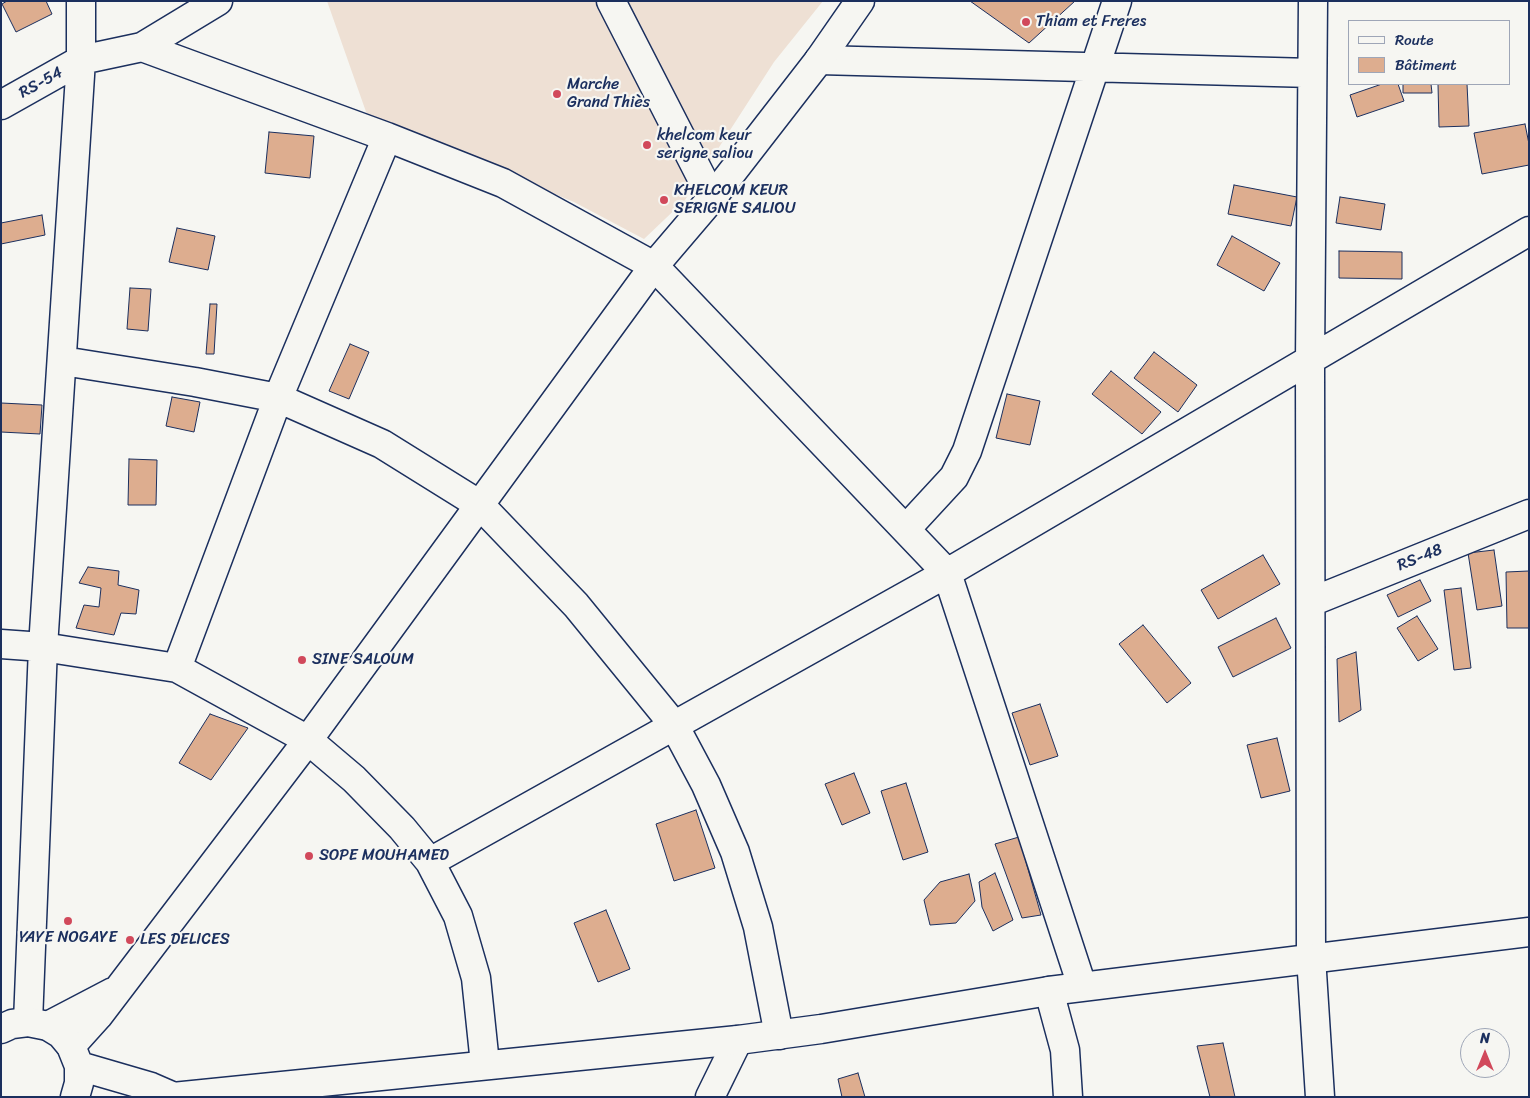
<!DOCTYPE html>
<html>
<head>
<meta charset="utf-8">
<style>
  body { margin:0 }
  #map { position:relative; width:1530px; height:1098px; overflow:hidden; background:#f6f6f2; font-family:Sriracha,sans-serif }
  canvas { display:block }
  .frame { position:absolute; inset:0; border:2px solid #1b2f5e; pointer-events:none }
  .legend { position:absolute; left:1348px; top:20px; width:162px; height:65px; box-sizing:border-box; background:#f6f6f2; border:1px solid #9ea6b7; margin:0; padding:6px 9px; list-style:none; font-size:15px; color:#1b2f5e }
  .legend li { display:flex; align-items:center; gap:10px; height:25px }
  .legend b { width:25px; border:1px solid #9ea6b7 }
  .north { position:absolute; left:1460px; top:1028px; width:50px; height:50px; box-sizing:border-box; background:#f6f6f2; border:1px solid #9ea6b7; border-radius:50%; rotate:0deg; font-size:14px; font-weight:700; line-height:20px; text-align:center; color:#1b2f5e }
  .north::after { content:''; display:block; margin:auto; width:18px; height:22px; background:#d1495b; clip-path:polygon(50% 0,100% 100%,50% 72%,0 100%) }
</style>
</head>
<body>
<div id="map">
<canvas width="1530" height="1098"></canvas>
<div class="frame"></div>
<ul class="legend">
<li><b style="height:6px;background:#f6f6f2"></b>Route</li>
<li><b style="height:14px;background:#ddad8f"></b>Bâtiment</li>
</ul>
<div class="north">N</div>
</div>
<script>
const g = document.querySelector('canvas').getContext('2d');
g.lineJoin = 'round';
function fill(path, color) { g.fillStyle = color; g.fill(path, 'evenodd'); }
const shape = rows => new Path2D(rows.map(r => 'M' + r).join(''));
function trace(path, color, width, dash) { g.strokeStyle = color; g.lineWidth = width; g.lineCap = dash ? 'butt' : 'round'; g.setLineDash(dash || []); g.stroke(path); }
function write(font, color, halo, rows, align = 'center') {
  g.font = font + ' Sriracha,sans-serif'; g.lineWidth = 4.5; g.setLineDash([]); g.textBaseline = 'middle'; g.strokeStyle = halo; g.fillStyle = color; for (const [text, x, y, turn = 0] of rows) {
    g.save(); g.translate(x, y); g.rotate((+turn || 0) * Math.PI / 180); g.textAlign = isNaN(turn) ? turn : align; if (halo) g.strokeText(text, 0, 0); g.fillText(text, 0, 0); g.restore();
  }
}
const built = shape([
  [327,1,823,1,774,62,685,200,644,239,574,202,484,165,371,126]
]);
const building = shape([
  [7,1,46,1,52,14,16,32,2,4,7,1],
  [970,1,1075,1,1029,43,970,1],
  [1382,84,1398,84,1404,101,1357,117,1350,95,1382,84],
  [1403,84,1431,84,1432,93,1403,93,1403,84],
  [1438,84,1467,84,1469,126,1439,127,1438,84],
  [1525,124,1529,144,1529,165,1482,174,1474,133,1525,124],
  [269,132,314,136,310,178,265,173,269,132],
  [1234,185,1297,197,1291,226,1228,214,1234,185],
  [1340,197,1385,204,1381,230,1336,223,1340,197],
  [42,215,45,235,1,244,1,223,42,215],
  [177,228,215,236,208,270,169,262,177,228],
  [1232,236,1280,263,1264,291,1217,265,1232,236],
  [1339,251,1402,252,1402,279,1339,278,1339,251],
  [130,288,151,289,148,331,127,329,130,288],
  [210,304,217,304,214,354,206,354,210,304],
  [350,344,369,352,349,399,329,391,350,344],
  [1154,352,1197,385,1178,412,1134,378,1154,352],
  [1111,371,1161,412,1142,434,1092,394,1111,371],
  [1007,394,1040,401,1030,445,996,438,1007,394],
  [172,397,200,402,194,432,166,426,172,397],
  [1,403,42,405,40,434,1,432,1,403],
  [129,459,157,460,156,505,128,505,129,459],
  [1494,550,1502,606,1477,610,1468,553,1494,550],
  [1263,555,1280,584,1218,619,1201,590,1263,555],
  [88,567,119,571,118,585,139,590,136,614,121,613,114,635,76,628,84,605,99,607,101,588,79,583,88,567],
  [1529,571,1529,628,1507,628,1506,572,1529,571],
  [1420,580,1431,601,1398,617,1387,595,1420,580],
  [1461,588,1471,668,1454,670,1444,590,1461,588],
  [1417,616,1438,649,1418,661,1397,628,1417,616],
  [1276,618,1291,648,1233,677,1218,647,1276,618],
  [1143,625,1191,683,1167,703,1119,644,1143,625],
  [1356,652,1361,710,1339,722,1337,659,1356,652],
  [1040,704,1058,756,1030,765,1012,713,1040,704],
  [210,714,248,728,211,780,179,763,210,714],
  [1277,738,1290,791,1261,798,1247,745,1277,738],
  [854,773,870,813,842,825,825,784,854,773],
  [906,783,928,852,903,860,881,791,906,783],
  [696,810,715,868,674,881,656,824,696,810],
  [1019,837,1041,915,1022,918,995,844,1019,837],
  [995,873,1013,920,993,931,982,907,979,882,995,873],
  [969,874,975,901,956,923,930,925,924,900,940,882,969,874],
  [606,910,630,969,598,982,574,923,606,910],
  [1223,1043,1235,1097,1210,1097,1197,1046,1223,1043],
  [858,1073,865,1097,842,1097,838,1079,858,1073]
]);
const minor = shape([
  [611,1,712,198],
  [1313,1,1310,361,1311,957,1320,1097],
  [142,47,387,137,503,183,654,266,947,573,1082,986],
  [819,60,1312,73],
  [1,105,81,60,142,47,218,1],
  [63,361,195,382,278,398,382,444,480,505,576,605,674,725,706,785,735,852,758,927,779,1035],
  [906,529,954,477,967,451,1117,1],
  [1311,602,1529,514],
  [1,644,43,647,177,668,308,740,354,779,402,828,430,862,458,916,476,978,485,1064],
  [177,668,278,398,387,137],
  [430,862,947,573,1529,231],
  [28,1022,43,647,81,60,81,1],
  [710,1097,738,1040]
]);
const tertiary = shape([
  [1049,991,1065,1050,1068,1097],
  [48,1026,113,992],
  [71,1046,98,1016,308,740,654,266,712,198,819,60,860,1]
]);
const secondary = shape([
  [1,1029,12,1024,28,1022,48,1026,61,1034,71,1046,79,1066,79,1083,75,1097],
  [79,1066,151,1087,174,1097],
  [173,1097,738,1040,821,1029,1049,991,1529,932]
]);
const markers = [
  [1026,22,5,"#d1495b"],
  [557,94,5,"#d1495b"],
  [647,145,5,"#d1495b"],
  [664,200,5,"#d1495b"],
  [302,660,5,"#d1495b"],
  [309,856,5,"#d1495b"],
  [68,921,5,"#d1495b"],
  [130,940,5,"#d1495b"]
];
const poiNames = [
  ["Thiam et Freres",1036,22],
  ["Marche",567,85],
  ["Grand Thiès",567,103],
  ["khelcom keur",657,136],
  ["serigne saliou",657,154],
  ["KHELCOM KEUR",674,191],
  ["SERIGNE SALIOU",674,209],
  ["SINE SALOUM",312,660],
  ["SOPE MOUHAMED",319,856],
  ["YAYE NOGAYE",68,938,"center"],
  ["LES DELICES",140,940]
];
const streetNames = [
  ["RS-54",41,83,-29],
  ["RS-48",1420,558,-22]
];
fill(built, '#eee0d4');
fill(building, '#ddad8f');
trace(building, '#1b2f5e', 1);
trace(minor, '#1b2f5e', 31);
trace(tertiary, '#1b2f5e', 31);
trace(secondary, '#1b2f5e', 31);
trace(minor, '#f6f6f2', 28);
trace(tertiary, '#f6f6f2', 28);
trace(secondary, '#f6f6f2', 28);
for (const [x, y, r, color] of markers) { const dot = new Path2D(); dot.arc(x, y, r, 0, 2 * Math.PI); g.fillStyle = color; g.fill(dot); trace(dot, '#f6f6f2', 2); }
write('16px', '#1b2f5e', '#f6f6f2', poiNames, 'left');
write('16px', '#1b2f5e', '#f6f6f2', streetNames);
</script>
</body>
</html>
